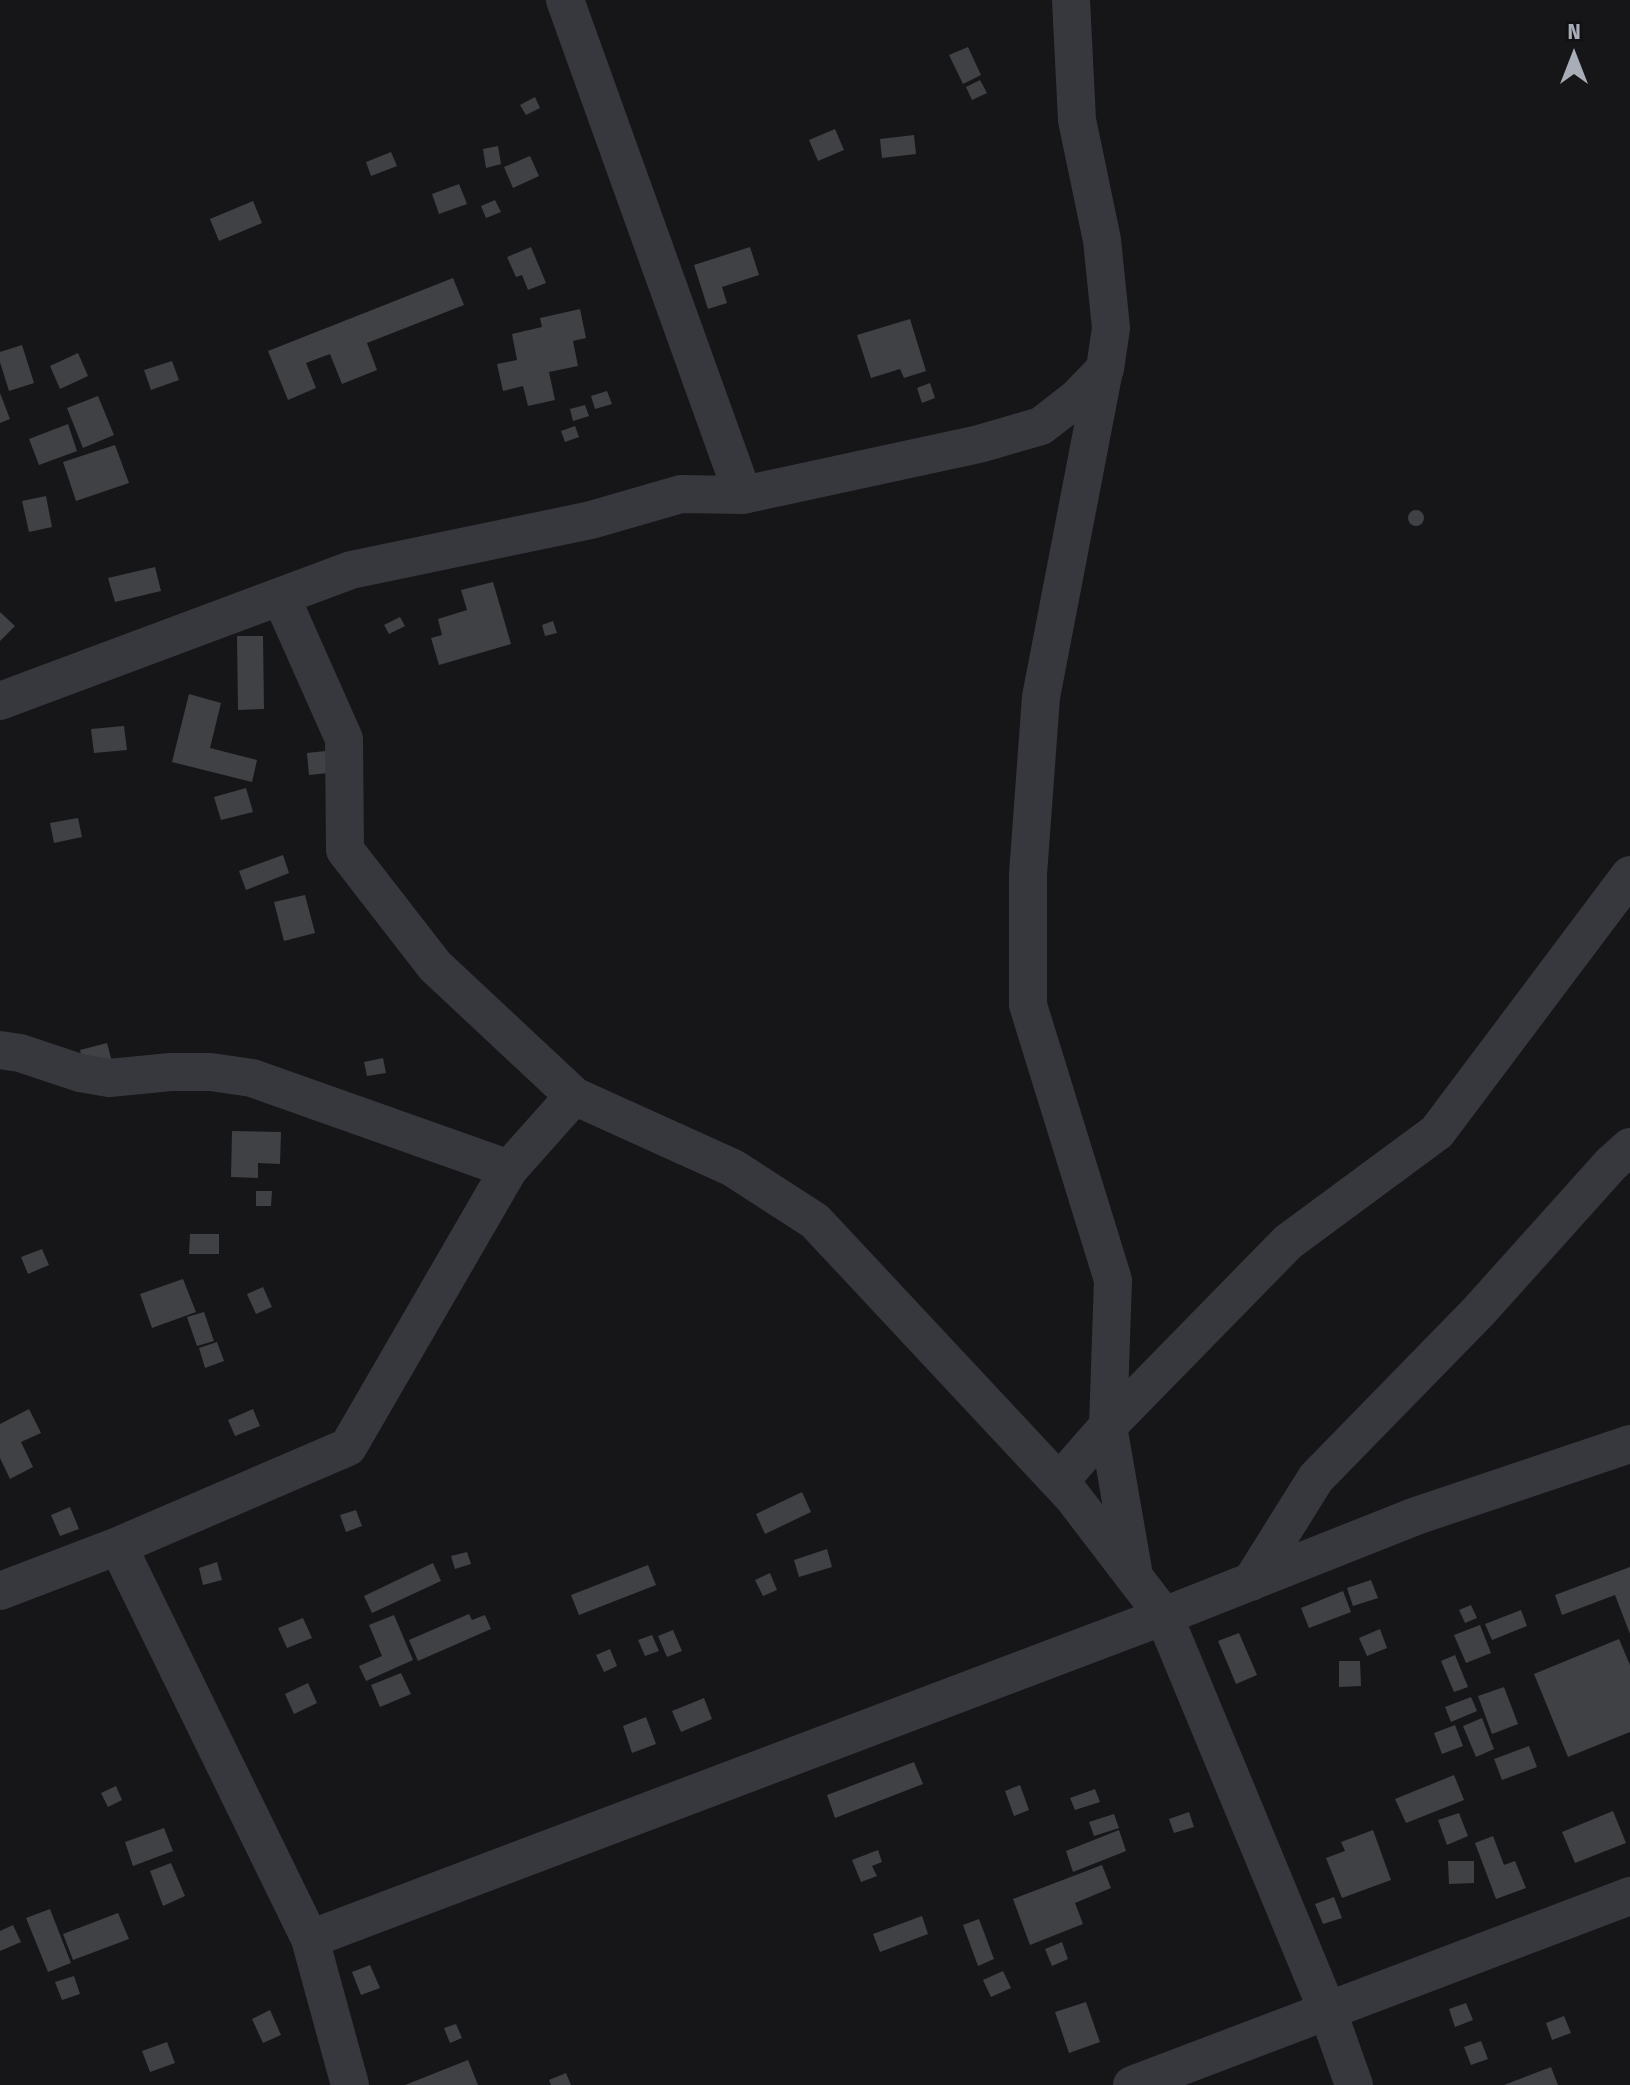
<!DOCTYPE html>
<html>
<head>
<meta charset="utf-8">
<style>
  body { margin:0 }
  #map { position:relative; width:1630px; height:2085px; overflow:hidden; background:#161618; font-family:"Fira Sans Condensed",sans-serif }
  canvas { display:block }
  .north { position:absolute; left:1534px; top:16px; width:80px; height:80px; -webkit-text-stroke:6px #111113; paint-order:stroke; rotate:0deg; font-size:22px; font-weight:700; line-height:32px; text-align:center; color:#a8adb8 }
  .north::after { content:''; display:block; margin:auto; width:28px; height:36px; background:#a8adb8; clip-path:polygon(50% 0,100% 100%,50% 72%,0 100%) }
</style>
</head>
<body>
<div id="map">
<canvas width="1630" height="2085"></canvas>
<div class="north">N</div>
</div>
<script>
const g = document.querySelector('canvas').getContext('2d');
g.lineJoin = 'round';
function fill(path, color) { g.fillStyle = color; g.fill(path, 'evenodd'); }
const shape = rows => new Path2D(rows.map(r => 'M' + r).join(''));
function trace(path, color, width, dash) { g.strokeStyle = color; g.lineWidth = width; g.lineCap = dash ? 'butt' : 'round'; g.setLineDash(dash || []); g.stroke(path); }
const building = shape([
  [968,47,981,75,963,84,949,55],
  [980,80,987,93,972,100,966,87],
  [535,97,540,108,526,115,520,105],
  [835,129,844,150,818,161,809,140],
  [914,135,916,154,882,158,880,139],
  [498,146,501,164,486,168,483,149],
  [391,152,397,166,371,176,366,162],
  [530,156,539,176,513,188,504,167],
  [459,184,467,204,439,214,432,194],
  [495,200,501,212,486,218,481,206],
  [253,201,262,223,219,241,210,219],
  [531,247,546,283,528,290,522,275,516,277,507,257],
  [750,247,759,275,722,287,727,303,708,309,694,265],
  [453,278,464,305,367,343,377,370,342,384,330,354,306,363,316,388,288,400,268,351],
  [580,309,586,338,573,341,578,366,549,372,555,400,528,406,523,386,503,391,497,364,517,360,512,334,542,327,540,318],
  [910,319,926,371,904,378,900,369,871,378,857,335],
  [22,345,34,383,9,391,0,362,0,352],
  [78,353,88,376,60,389,50,366],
  [172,361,179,380,151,390,144,370],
  [930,383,935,398,922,403,917,388],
  [607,391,612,404,595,409,591,396],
  [0,393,10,419,0,423],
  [98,396,114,435,83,448,67,408],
  [585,405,589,416,573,421,570,409],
  [68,424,77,451,39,465,29,439],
  [575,426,579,437,565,442,561,431],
  [115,445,129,483,76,501,63,462],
  [46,496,52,527,29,532,22,501],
  '1408 518a8 8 0 1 1 16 0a8 8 0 1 1-16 0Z',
  [155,567,161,591,115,602,108,578],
  [493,582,511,644,439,665,431,638,442,635,438,619,467,610,461,590],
  [0,612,15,626,0,641],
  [400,617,405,626,389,634,384,625],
  [553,621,557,633,545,636,542,625],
  [237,636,263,636,264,709,238,710],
  [189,694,221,703,210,748,257,760,252,782,172,762],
  [124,726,127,750,94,753,91,729],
  [335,750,338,772,309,775,307,753],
  [246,788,253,812,221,820,214,797],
  [78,818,82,837,54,843,50,823],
  [283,855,289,873,246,890,239,871],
  [305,895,315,933,284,941,274,902],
  [107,1043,112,1062,84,1069,80,1050],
  [383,1058,386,1073,367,1076,364,1062],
  [232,1131,281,1132,280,1164,258,1163,258,1178,231,1177],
  [256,1191,272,1191,271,1206,256,1206],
  [190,1234,219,1234,219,1254,189,1254],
  [42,1249,49,1265,28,1274,21,1257],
  [183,1279,196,1312,152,1328,140,1294],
  [263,1287,272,1307,256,1314,247,1294],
  [204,1312,214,1341,197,1346,187,1317],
  [217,1342,224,1361,205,1368,199,1348],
  [29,1409,41,1433,21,1442,33,1467,10,1479,0,1458,0,1424],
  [253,1409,260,1426,235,1436,228,1420],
  [802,1492,811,1512,765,1534,756,1514],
  [70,1507,79,1529,60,1536,51,1515],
  [356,1510,362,1526,346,1532,340,1515],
  [827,1549,832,1567,799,1577,794,1560],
  [467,1552,471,1564,455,1569,451,1556],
  [217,1562,222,1580,203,1585,199,1568],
  [433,1563,441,1581,372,1613,364,1596],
  [648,1565,656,1585,579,1615,571,1595],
  [1630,1567,1630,1634,1615,1595,1562,1615,1555,1595],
  [770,1573,777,1590,763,1596,755,1580],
  [1371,1580,1378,1598,1353,1606,1347,1588],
  [1343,1591,1351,1612,1309,1628,1301,1608],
  [1471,1605,1477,1618,1465,1623,1459,1610],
  [1521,1610,1527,1626,1492,1640,1485,1624],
  [469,1614,472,1620,485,1615,491,1629,418,1661,409,1640],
  [394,1615,413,1660,366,1681,359,1666,382,1656,369,1625],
  [303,1618,312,1638,287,1648,278,1628],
  [1480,1625,1491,1653,1466,1663,1454,1635],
  [1380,1629,1387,1648,1367,1656,1359,1638],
  [673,1630,682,1651,667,1657,658,1636],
  [1239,1633,1257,1675,1236,1684,1218,1641],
  [652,1635,659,1651,645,1656,638,1640],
  [1619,1639,1630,1665,1630,1732,1568,1757,1534,1674],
  [610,1649,617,1666,604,1672,596,1655],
  [1455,1655,1468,1687,1454,1692,1441,1661],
  [1339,1661,1360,1661,1361,1686,1339,1687],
  [401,1673,411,1694,380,1707,371,1685],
  [308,1683,317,1703,294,1714,285,1694],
  [1504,1687,1518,1724,1492,1734,1478,1696],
  [1471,1697,1477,1711,1451,1722,1445,1707],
  [704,1698,712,1719,681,1732,672,1711],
  [646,1717,656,1744,632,1753,623,1726],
  [1482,1718,1494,1749,1476,1757,1463,1726],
  [1455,1725,1463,1746,1442,1754,1434,1733],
  [1529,1746,1537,1767,1502,1780,1494,1759],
  [914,1762,923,1784,835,1818,827,1795],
  [1454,1775,1464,1800,1406,1823,1395,1799],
  [1020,1785,1029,1810,1014,1816,1005,1791],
  [116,1786,122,1800,108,1807,101,1793],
  [1095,1789,1100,1802,1075,1810,1070,1798],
  [1613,1811,1626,1843,1575,1863,1562,1832],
  [1189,1812,1194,1827,1174,1833,1169,1819],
  [1459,1813,1468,1836,1447,1845,1438,1820],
  [1114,1814,1119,1828,1094,1836,1089,1822],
  [164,1828,173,1851,133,1866,125,1842],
  [1119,1830,1126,1851,1073,1872,1066,1851],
  [1373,1830,1391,1880,1342,1898,1326,1858,1345,1851,1341,1842],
  [1493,1836,1504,1865,1515,1861,1526,1888,1496,1899,1475,1843],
  [878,1850,882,1862,872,1866,877,1876,861,1882,852,1860],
  [1448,1861,1474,1861,1474,1883,1449,1884],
  [171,1863,185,1896,163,1906,150,1871],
  [1102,1865,1111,1888,1075,1903,1083,1924,1030,1945,1013,1899],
  [1334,1897,1342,1918,1323,1924,1315,1904],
  [50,1909,71,1963,48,1972,26,1918],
  [118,1913,129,1939,73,1960,63,1934],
  [922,1916,928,1934,880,1952,873,1934],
  [979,1919,994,1959,978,1966,963,1925],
  [13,1925,21,1942,0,1951,0,1931],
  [1062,1942,1068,1959,1052,1966,1045,1949],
  [370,1965,380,1988,361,1995,352,1972],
  [1003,1971,1011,1988,991,1997,983,1980],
  [74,1976,80,1994,62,2000,55,1982],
  [1086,2002,1100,2042,1069,2053,1055,2012],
  [1466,2003,1473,2020,1455,2027,1449,2009],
  [270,2010,281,2035,263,2043,252,2019],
  [1564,2016,1571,2033,1552,2040,1546,2023],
  [456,2024,462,2038,450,2043,444,2028],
  [1481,2041,1488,2059,1471,2065,1464,2047],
  [167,2042,175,2063,150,2072,142,2051],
  [468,2060,478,2085,405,2085],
  [1551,2067,1558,2085,1504,2085],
  [566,2073,571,2085,551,2085,549,2080]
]);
const minor = shape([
  [565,0,743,495],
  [1104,370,1041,697,1028,874,1028,1005,1113,1280,1108,1426,1133,1570],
  [281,597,344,739,345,850,435,966,574,1096,733,1168,815,1221,1072,1496,1164,1616,1328,2012,1354,2085],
  [0,701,351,570,591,520,681,494,743,495,979,444,1041,426,1077,398,1105,369,1111,328,1102,240,1077,120,1071,0],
  [0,1050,20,1053,80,1073,109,1078,171,1072,211,1072,252,1078,509,1169],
  [1059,1482,1108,1426,1288,1242,1437,1132,1630,875],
  [118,1546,310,1939,350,2085],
  [1251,1582,1316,1478,1479,1311,1611,1164,1630,1147],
  [0,1591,118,1546,348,1447,509,1169,574,1096],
  [310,1939,1164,1616,1416,1516,1630,1444],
  [1132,2085,1630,1896]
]);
fill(building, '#404145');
trace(minor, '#37383d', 38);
</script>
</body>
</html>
